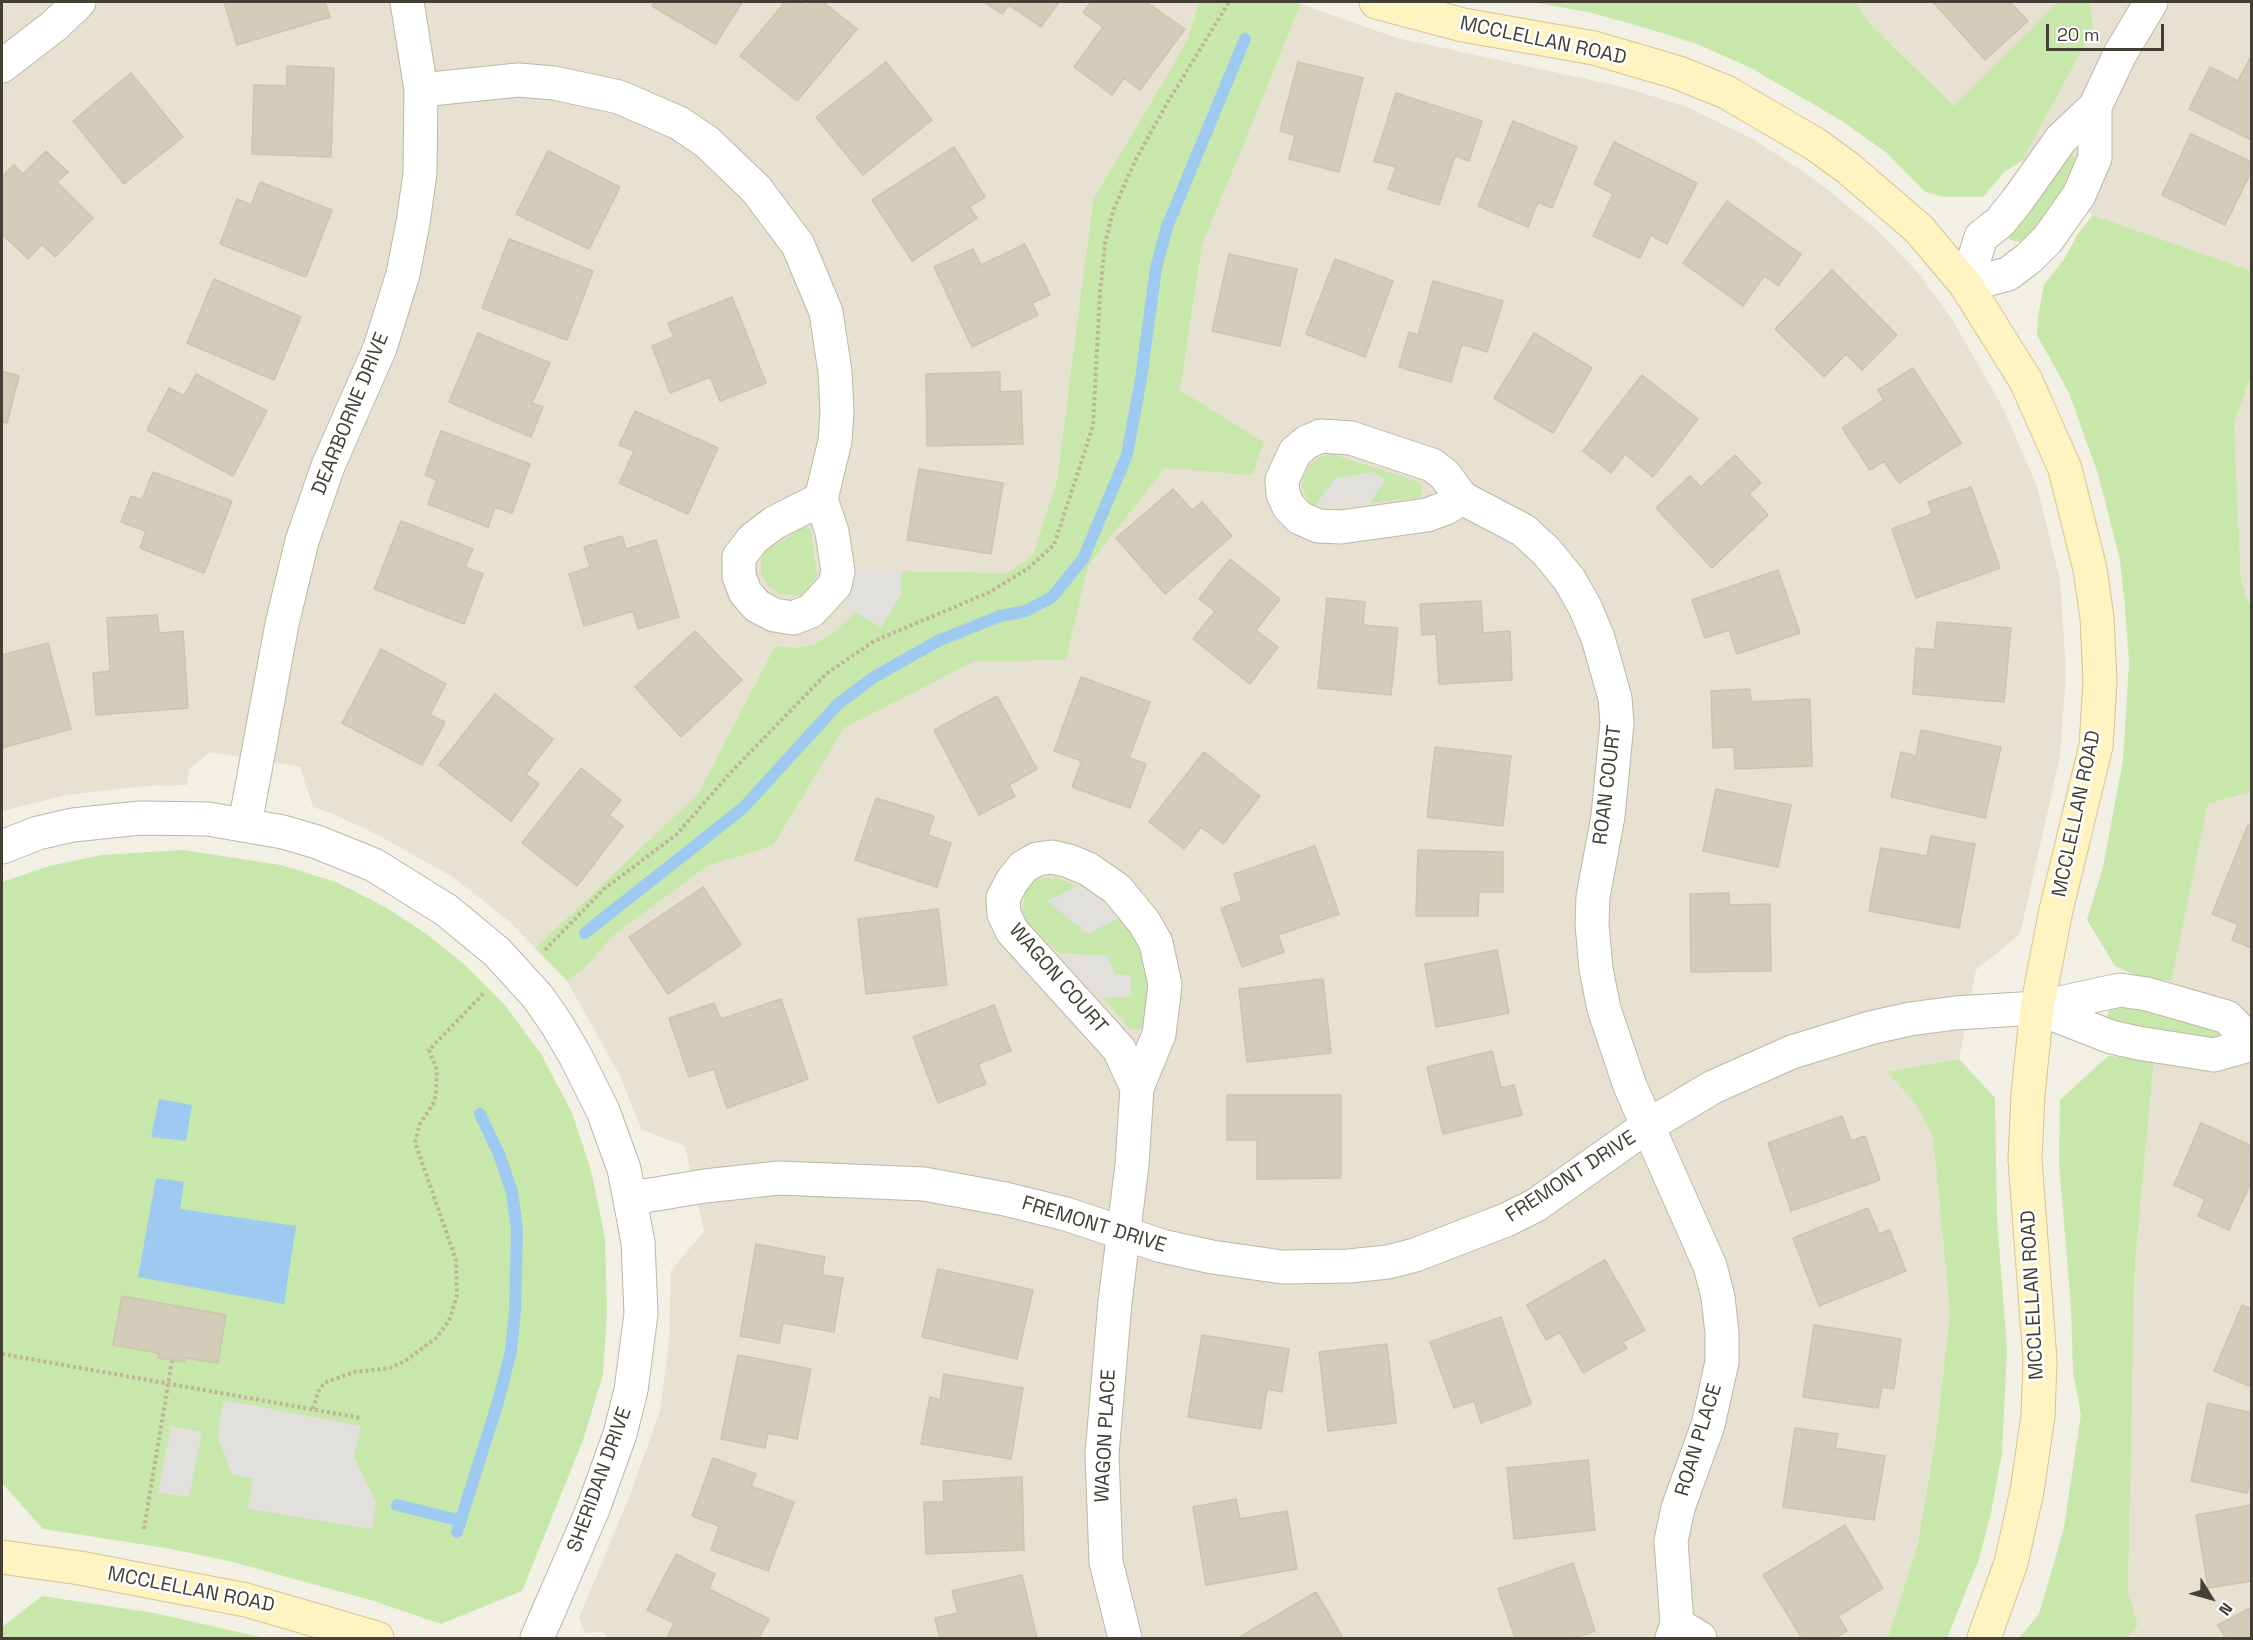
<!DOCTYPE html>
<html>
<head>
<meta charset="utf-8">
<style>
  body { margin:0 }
  #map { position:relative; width:2253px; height:1640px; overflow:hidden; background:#f2efe4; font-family:"Space Grotesk",sans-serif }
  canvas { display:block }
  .frame { position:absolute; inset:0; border:3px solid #443f34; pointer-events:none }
  .north { position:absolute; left:2181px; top:1568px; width:60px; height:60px; -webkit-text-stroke:4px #fff; paint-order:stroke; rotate:127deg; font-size:16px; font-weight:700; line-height:24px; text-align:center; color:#443f34 }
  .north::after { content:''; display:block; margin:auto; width:21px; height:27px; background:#443f34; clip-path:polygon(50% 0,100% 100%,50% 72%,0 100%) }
  .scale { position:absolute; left:2046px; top:24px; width:118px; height:27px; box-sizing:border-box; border:3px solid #443f34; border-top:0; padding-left:8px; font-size:18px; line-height:21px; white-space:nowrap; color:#443f34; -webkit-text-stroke:4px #fff; paint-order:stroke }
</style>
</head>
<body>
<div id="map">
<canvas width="2253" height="1640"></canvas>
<div class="frame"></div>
<div class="north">N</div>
<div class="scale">20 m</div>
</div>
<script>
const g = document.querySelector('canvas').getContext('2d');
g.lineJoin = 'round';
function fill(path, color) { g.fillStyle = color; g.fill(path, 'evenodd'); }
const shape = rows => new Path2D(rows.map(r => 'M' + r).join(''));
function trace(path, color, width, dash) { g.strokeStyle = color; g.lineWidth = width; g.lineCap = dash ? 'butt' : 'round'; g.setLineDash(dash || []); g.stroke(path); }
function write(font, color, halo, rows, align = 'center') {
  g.font = font + ' "Space Grotesk",sans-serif'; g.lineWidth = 5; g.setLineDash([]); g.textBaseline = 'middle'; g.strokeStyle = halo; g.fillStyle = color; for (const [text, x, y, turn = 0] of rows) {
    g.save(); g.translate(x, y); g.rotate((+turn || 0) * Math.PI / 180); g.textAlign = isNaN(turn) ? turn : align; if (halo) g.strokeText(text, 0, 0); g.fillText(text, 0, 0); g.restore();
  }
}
const residential = shape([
  [2,2,1199,2,1187,41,1093,200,1057,480,1033,555,1008,573,901,571,901,594,881,628,856,612,834,632,815,644,798,648,775,646,698,794,535,948,510,922,453,877,376,834,333,814,313,807,300,767,210,752,189,769,187,785,145,786,67,795,2,811],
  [1855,2,2058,2,1954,106,1870,24],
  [2089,2,2251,2,2251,271,2093,215,2022,161,2094,28],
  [1301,4,1397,38,1623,87,1687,107,1753,139,1813,178,1878,231,1921,276,1953,321,2002,406,2037,486,2060,580,2066,672,2060,757,2020,934,1976,970,1959,1059,1888,1072,1916,1104,1933,1137,1950,1313,1936,1437,1918,1543,1888,1638,608,1638,602,1631,585,1633,579,1618,630,1495,660,1411,669,1342,671,1270,704,1232,685,1146,642,1130,619,1074,567,981,584,968,613,936,707,866,773,846,843,728,973,662,1066,660,1088,566,1165,468,1261,450,1264,442,1180,390,1202,246],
  [2251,376,2251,613,2241,580,2234,423],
  [2251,792,2251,1638,2127,1638,2138,1625,2128,1591,2135,1263,2154,1059,2208,804]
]);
const green = shape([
  [1199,2,1293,2,1301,4,1202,246,1180,390,1264,442,1252,475,1165,468,1088,566,1066,660,973,662,844,728,773,846,707,866,613,936,584,968,567,981,535,948,698,794,775,646,798,648,815,644,834,632,856,612,881,627,901,594,901,571,1008,573,1033,555,1057,480,1093,200,1187,41],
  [1530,2,1855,2,1870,24,1954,106,2058,2,2089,2,2094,28,2022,161,2004,172,1983,197,1945,197,1925,192,1887,153,1842,121,1751,68,1697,44,1646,28,1588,12],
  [2069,155,2074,155,2077,167,2028,240,2021,243,2009,239,2008,234],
  [2093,215,2251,271,2251,376,2234,423,2241,580,2252,613,2251,792,2208,804,2171,981,2140,977,2115,966,2087,920,2103,867,2123,760,2129,663,2125,607,2120,560,2098,474,2069,393,2037,335,2038,316,2044,285,2065,258,2077,235],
  [1332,454,1411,479,1421,484,1422,493,1419,498,1370,503,1385,480,1335,479,1315,506,1309,503,1302,487,1304,475,1310,465,1319,457],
  [804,527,808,527,811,531,817,575,806,592,799,596,779,594,769,587,761,575,761,558,765,552],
  [183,850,281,865,336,882,385,907,425,933,465,965,504,1004,541,1054,572,1113,591,1170,605,1238,607,1310,603,1375,583,1440,522,1591,441,1624,374,1601,233,1562,166,1548,43,1529,2,1483,2,882,49,866,101,855],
  [1046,878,1058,878,1077,886,1048,901,1120,917,1133,935,1146,968,1148,1007,1142,1027,1137,1030,1129,1028,1103,998,1132,996,1115,974,1107,956,1059,953,1021,916,1026,888,1036,879],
  [2119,1005,2155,1011,2218,1030,2218,1036,2214,1038,2115,1024,2110,1022,2107,1015,2110,1009],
  [2108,1056,2154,1059,2135,1263,2128,1591,2138,1625,2127,1638,2019,1638,2039,1614,2064,1528,2081,1414,2073,1373,2071,1307,2059,1164,2060,1100],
  [1959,1059,1995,1098,1997,1220,2007,1349,2002,1453,1991,1513,1979,1559,1947,1638,1888,1638,1918,1543,1936,1437,1950,1313,1933,1137,1916,1104,1887,1072],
  [42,1596,154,1613,265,1638,2,1638,2,1627]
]);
const parking = shape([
  [1372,472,1385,480,1370,503,1315,506,1335,479],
  [855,570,901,571,901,594,881,628,846,605],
  [1077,886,1120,917,1088,934,1047,901],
  [1059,953,1108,956,1115,974,1130,975,1132,996,1103,998],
  [224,1400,361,1426,354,1457,376,1502,372,1529,248,1509,253,1479,232,1474,217,1435],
  [171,1426,202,1432,189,1497,158,1493]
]);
const water = shape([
  [159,1099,192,1105,186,1141,151,1137],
  [156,1178,184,1182,180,1209,296,1226,284,1304,138,1277]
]);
const stream = shape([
  [585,933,743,808,838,704,874,677,938,641,1000,616,1026,611,1052,597,1083,559,1127,455,1141,379,1156,268,1167,227,1245,39],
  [397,1505,461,1521],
  [457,1532,498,1402,511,1351,515,1312,517,1230,512,1192,499,1154,480,1114]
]);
const building = shape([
  [224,2,325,2,330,17,237,45,224,2],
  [655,2,742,2,716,44,652,6,655,2],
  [785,2,802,2,807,6,810,2,823,2,857,29,797,101,740,56,785,2],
  [984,2,1059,2,1041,27,1009,5,1002,14,984,2],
  [1091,2,1146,2,1185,29,1140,90,1124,78,1112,95,1074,67,1103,27,1083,13,1091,2],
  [1935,2,2010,2,2028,21,1985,60,1934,3,1935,2],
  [2252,54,2252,140,2189,109,2210,67,2238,81,2252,54],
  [886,62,932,120,863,175,816,117,886,62],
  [1298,62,1363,78,1339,172,1289,159,1295,135,1280,131,1298,62],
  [287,66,334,68,331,157,252,154,254,85,287,86,287,66],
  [131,73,183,137,124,184,73,121,131,73],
  [1396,93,1482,121,1469,161,1455,156,1439,205,1388,189,1396,167,1374,161,1396,93],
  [1513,121,1577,147,1552,208,1538,202,1528,227,1478,206,1513,121],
  [2191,134,2252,162,2252,170,2225,225,2162,195,2191,134],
  [1614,142,1697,183,1667,244,1651,235,1640,258,1593,236,1613,194,1594,184,1614,142],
  [954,147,985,197,969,207,977,218,912,261,872,200,954,147],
  [46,151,68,172,57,182,93,218,55,257,42,244,28,259,2,234,2,177,14,165,23,174,46,151],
  [548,151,620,187,589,249,516,214,548,151],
  [260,182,332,210,306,277,220,244,237,199,251,205,260,182],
  [1727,201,1801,254,1778,286,1764,276,1743,306,1683,263,1727,201],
  [509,239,593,271,567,340,482,308,509,239],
  [1025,244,1050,295,1032,303,1038,315,972,347,934,267,973,249,981,265,1025,244],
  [1229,254,1297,269,1280,346,1212,331,1229,254],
  [1335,259,1393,281,1365,357,1306,334,1335,259],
  [1832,270,1897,335,1862,370,1846,354,1824,377,1775,329,1832,270],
  [214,279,301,317,274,380,187,343,214,279],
  [1433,281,1503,301,1487,352,1462,344,1451,382,1399,367,1409,332,1418,335,1433,281],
  [732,297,766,383,720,401,710,377,670,393,652,346,674,337,668,323,732,297],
  [478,333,550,363,532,403,543,407,531,437,449,402,478,333],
  [1534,333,1592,368,1553,433,1494,398,1534,333],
  [1913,368,1961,443,1899,483,1884,461,1870,470,1842,428,1884,400,1878,390,1913,368],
  [2,371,19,376,7,423,2,422,2,371],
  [1000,372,1000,392,1021,391,1023,444,927,446,926,374,1000,372],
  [196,374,267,411,233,476,147,430,169,388,184,396,196,374],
  [1642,375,1698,419,1653,477,1625,454,1611,473,1583,451,1642,375],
  [635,411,718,448,688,514,619,483,634,451,619,445,635,411],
  [441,431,530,464,512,513,495,507,488,527,428,504,437,480,425,475,441,431],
  [1735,455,1761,483,1749,494,1768,515,1712,568,1656,508,1690,476,1701,487,1735,455],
  [919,469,1003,483,991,554,907,540,919,469],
  [153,472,232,501,204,573,140,548,146,531,121,522,131,496,142,500,153,472],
  [1971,487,2000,568,1916,598,1892,529,1932,514,1928,502,1971,487],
  [1173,489,1192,510,1202,502,1232,536,1165,594,1116,538,1173,489],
  [401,521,473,549,465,567,483,574,464,624,374,589,401,521],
  [622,536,626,549,656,540,679,617,638,629,633,611,584,626,569,574,590,567,584,547,622,536],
  [1230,559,1280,599,1256,630,1278,647,1250,684,1193,639,1215,611,1199,599,1230,559],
  [1778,570,1800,633,1737,654,1729,630,1705,638,1692,600,1778,570],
  [1327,598,1365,602,1363,625,1398,628,1391,695,1318,688,1327,598],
  [1481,601,1483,633,1510,631,1512,680,1439,684,1436,634,1422,635,1420,604,1481,601],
  [157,615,159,633,183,631,188,708,96,715,93,673,110,671,107,618,157,615],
  [1937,622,2011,628,2004,702,1913,694,1916,648,1934,650,1937,622],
  [695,631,742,680,681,737,635,687,695,631],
  [48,643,71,729,2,748,2,655,48,643],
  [381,649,446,684,430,715,445,722,422,765,342,723,381,649],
  [1081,677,1150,702,1129,758,1146,764,1130,808,1072,787,1082,761,1054,751,1081,677],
  [1750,689,1751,702,1810,699,1812,766,1735,769,1734,747,1713,748,1711,691,1750,689],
  [495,694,553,739,526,774,539,784,511,821,439,765,495,694],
  [997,696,1037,769,1009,785,1015,796,979,815,934,730,997,696],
  [1921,730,2001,747,1985,818,1891,797,1901,752,1916,756,1921,730],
  [1435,747,1511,756,1503,826,1427,817,1435,747],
  [1204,752,1260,796,1223,844,1201,827,1184,849,1149,822,1204,752],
  [581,768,621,800,609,815,623,826,577,886,522,843,581,768],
  [1716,789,1791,805,1778,867,1703,851,1716,789],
  [876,798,934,816,928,835,951,843,937,887,855,860,876,798],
  [2248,825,2252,826,2252,948,2232,940,2238,924,2212,914,2248,825],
  [1931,836,1975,844,1959,928,1869,911,1881,848,1927,856,1931,836],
  [1315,846,1339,914,1278,935,1284,952,1242,967,1221,908,1242,901,1234,874,1315,846],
  [1418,850,1503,852,1503,892,1479,892,1478,916,1416,916,1418,850],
  [703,887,741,945,668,994,629,937,703,887],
  [1729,893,1729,905,1770,904,1771,971,1691,972,1690,894,1729,893],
  [938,909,947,985,866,994,858,919,938,909],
  [1497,950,1509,1013,1436,1027,1425,964,1497,950],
  [1323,979,1331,1053,1247,1062,1239,989,1323,979],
  [781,999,808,1079,727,1108,714,1069,689,1077,669,1018,714,1003,721,1019,781,999],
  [994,1005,1011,1051,978,1064,986,1084,938,1103,913,1037,994,1005],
  [1492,1051,1501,1088,1514,1085,1522,1115,1443,1134,1427,1067,1492,1051],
  [1227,1095,1341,1095,1341,1178,1257,1179,1257,1140,1227,1140,1227,1095],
  [1842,1116,1851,1141,1865,1136,1880,1180,1791,1211,1768,1143,1842,1116],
  [2201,1123,2252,1146,2252,1180,2229,1230,2198,1216,2205,1199,2174,1185,2201,1123],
  [1868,1208,1879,1234,1890,1230,1906,1271,1819,1306,1793,1238,1868,1208],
  [756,1244,825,1257,822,1275,843,1278,834,1332,783,1323,779,1343,740,1336,756,1244],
  [1605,1260,1645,1330,1623,1342,1627,1348,1583,1373,1560,1332,1546,1340,1527,1305,1605,1260],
  [938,1269,1033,1290,1017,1359,922,1337,938,1269],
  [122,1296,226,1315,218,1363,185,1358,184,1362,158,1358,159,1353,113,1345,122,1296],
  [2242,1305,2252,1309,2252,1387,2214,1371,2242,1305],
  [1501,1317,1531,1404,1481,1423,1474,1401,1454,1408,1430,1342,1501,1317],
  [1814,1325,1901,1339,1894,1389,1882,1387,1878,1408,1803,1397,1814,1325],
  [1202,1335,1289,1349,1282,1392,1267,1389,1261,1429,1188,1417,1202,1335],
  [1387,1344,1396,1423,1328,1431,1319,1352,1387,1344],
  [738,1355,811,1369,797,1439,768,1433,765,1448,721,1439,738,1355],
  [944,1374,1023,1388,1011,1459,921,1444,930,1397,940,1400,944,1374],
  [2208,1403,2252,1413,2252,1474,2247,1493,2191,1481,2208,1403],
  [1795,1428,1838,1434,1835,1448,1885,1456,1874,1520,1783,1507,1795,1428],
  [713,1458,756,1474,751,1486,794,1502,768,1571,711,1550,719,1526,692,1516,713,1458],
  [1588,1460,1595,1530,1514,1539,1507,1468,1588,1460],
  [1022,1477,1024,1550,926,1554,924,1502,944,1502,943,1481,1022,1477],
  [1236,1499,1240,1519,1287,1511,1297,1569,1206,1585,1193,1507,1236,1499],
  [2252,1505,2252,1581,2208,1588,2196,1515,2252,1505],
  [1845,1525,1883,1588,1838,1616,1847,1631,1834,1638,1802,1638,1763,1575,1845,1525],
  [676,1554,715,1574,709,1589,769,1619,759,1638,667,1638,674,1623,647,1610,676,1554],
  [1573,1563,1595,1631,1574,1638,1515,1638,1498,1589,1573,1563],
  [1022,1575,1037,1638,940,1638,935,1618,958,1613,952,1591,1022,1575],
  [1316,1592,1343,1638,1238,1638,1316,1592],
  [2252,1607,2252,1638,2226,1638,2218,1625,2252,1607]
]);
const path = shape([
  [545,950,604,889,676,835,733,770,826,674,874,641,990,592,1027,569,1054,545,1093,426,1100,293,1105,244,1113,211,1135,161,1166,105,1229,2],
  [2,1354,361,1418],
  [313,1409,318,1392,324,1383,354,1372,390,1368,405,1361,436,1338,449,1321,457,1295,456,1260,415,1142,420,1124,433,1104,436,1094,437,1070,429,1050,484,993],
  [144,1529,172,1361]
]);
const street = shape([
  [2,66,54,26,79,2],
  [421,90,518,80,554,83,619,97,679,123,707,142,756,189,798,245,826,312,835,372,837,411,835,441,821,499,832,532,838,571,835,585,811,611,793,618,774,615,757,606,745,592,739,576,739,557,753,539,774,523,821,499],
  [1966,285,2008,274,2029,258,2048,239,2079,195,2095,158,2095,107,2120,54,2151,2],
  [1966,285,1981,237,2000,222,2017,201,2061,139,2095,107],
  [1462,498,1446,508,1427,515,1341,527,1318,526,1300,518,1289,507,1283,494,1282,480,1295,452,1307,442,1321,436,1351,438,1432,465,1444,474,1462,498,1523,530,1546,551,1569,579,1585,607,1598,638,1615,698,1617,723,1608,816,1593,897,1592,924,1596,969,1604,1009,1630,1086,1710,1266,1718,1297,1722,1333,1722,1362,1708,1425,1678,1508,1671,1541,1677,1624,1672,1638],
  [245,824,282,624,302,541,328,466,380,348,403,274,413,223,420,173,421,90,407,2],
  [2,847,38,833,73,825,140,818,208,819,283,832,317,842,374,865,446,910,497,952,538,997,556,1023,575,1055,603,1111,624,1169,638,1242,641,1314,631,1390,620,1434,593,1509,537,1638],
  [2037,1008,2111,1037,2138,1043,2214,1055,2252,1044],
  [632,1198,705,1186,779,1178,924,1184,1005,1199,1066,1214,1162,1246,1212,1257,1282,1267,1349,1266,1388,1262,1415,1255,1506,1220,1536,1205,1646,1127,1713,1087,1792,1052,1870,1028,1910,1019,1955,1013,2037,1008,2120,990,2147,994,2227,1017,2252,1043],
  [1677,1624,1700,1638],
  [1125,1638,1106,1562,1102,1454,1115,1302,1132,1165,1137,1088,1159,1034,1165,985,1156,943,1144,922,1117,889,1088,869,1069,861,1052,857,1037,859,1023,867,1012,881,1003,898,1004,914,1012,931,1119,1049,1137,1088]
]);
const secondary = shape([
  [1376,2,1463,25,1594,48,1679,73,1726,92,1815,144,1848,168,1919,229,1966,285,2026,381,2065,469,2090,569,2097,618,2100,681,2096,746,2056,910,2037,1008,2028,1094,2025,1160,2040,1360,2038,1416,2027,1491,2011,1563,1984,1638],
  [2,1557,80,1568,246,1600,377,1638]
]);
const streetNames = [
  ["MCCLELLAN ROAD",1543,41,12],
  ["DEARBORNE DRIVE",351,414,-68],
  ["ROAN COURT",1608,785,-83],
  ["MCCLELLAN ROAD",2077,814,-78],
  ["WAGON COURT",1058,979,49],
  ["FREMONT DRIVE",1571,1177,-33],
  ["FREMONT DRIVE",1094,1225,17],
  ["MCCLELLAN ROAD",2033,1295,-93],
  ["WAGON PLACE",1106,1436,-87],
  ["ROAN PLACE",1699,1440,-73],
  ["SHERIDAN DRIVE",600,1480,-70],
  ["MCCLELLAN ROAD",191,1590,11]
];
fill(residential, '#e6e1d1');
fill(green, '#c8e7ab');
fill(parking, '#e2e0dc');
fill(water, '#9ec9f1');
trace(stream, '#9ec9f1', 12);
fill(building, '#d4cbb9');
trace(building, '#cec4ac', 1.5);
trace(street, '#bdb7a6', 35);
trace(secondary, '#d3c692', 35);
trace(path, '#bfb497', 4, [3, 3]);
trace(street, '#fff', 33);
trace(secondary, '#fff4c1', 33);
write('20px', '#443f34', '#fff', streetNames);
</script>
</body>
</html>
